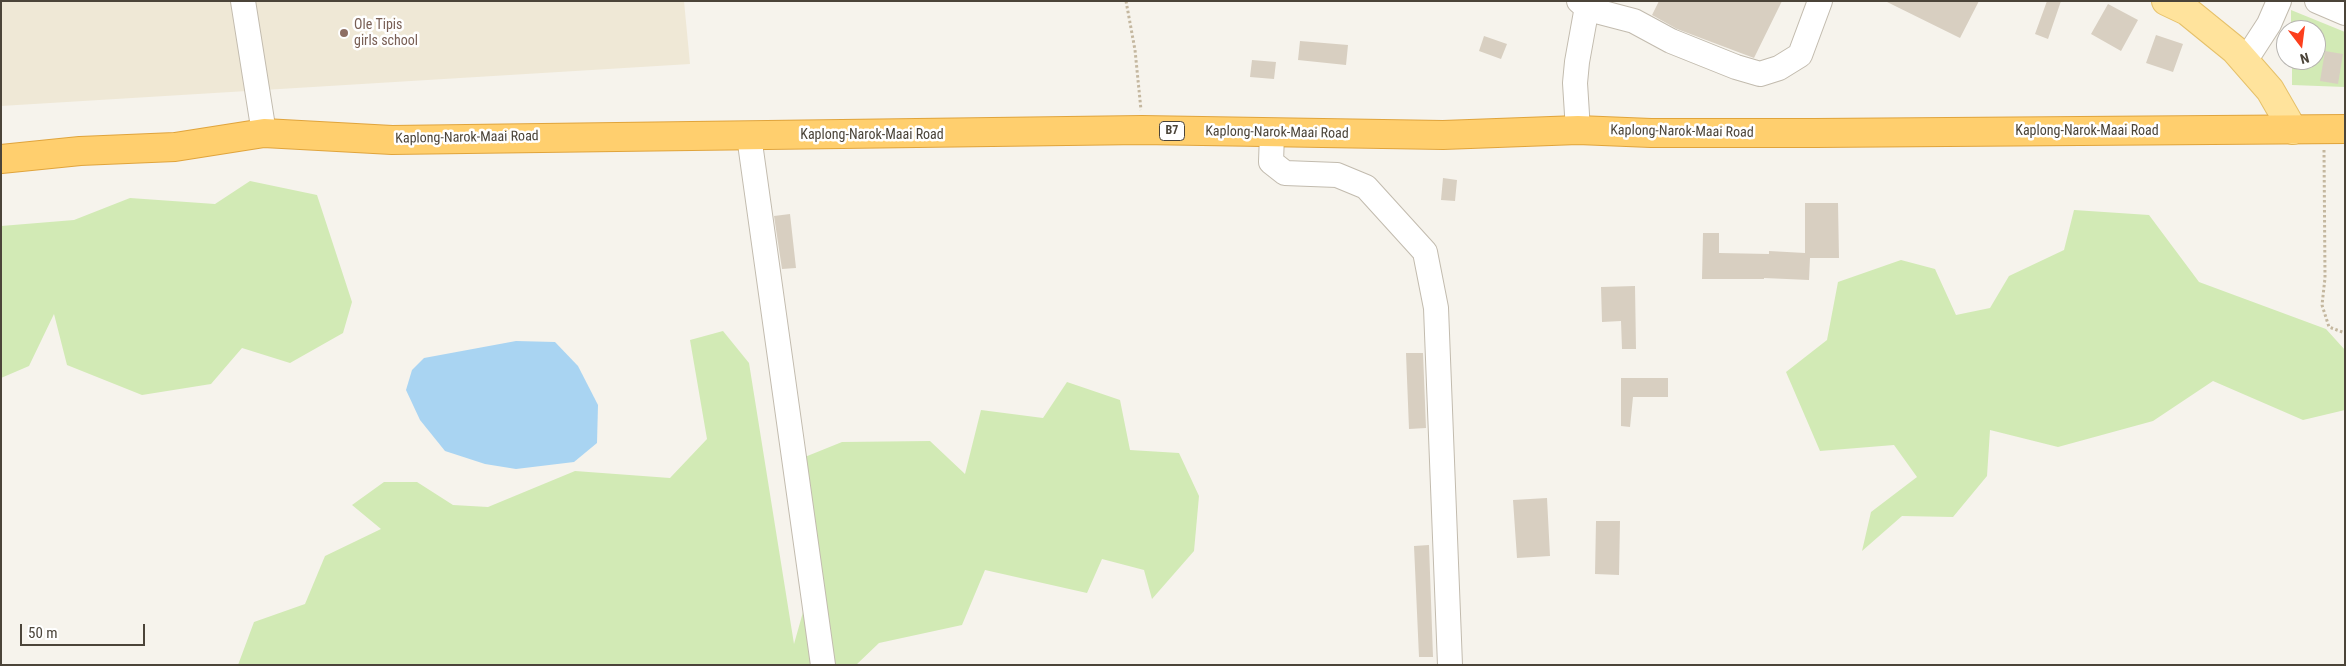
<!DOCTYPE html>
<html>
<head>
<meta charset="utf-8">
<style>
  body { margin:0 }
  #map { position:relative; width:2346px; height:666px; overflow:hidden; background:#f6f3ec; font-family:"Roboto Condensed",sans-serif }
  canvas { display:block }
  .frame { position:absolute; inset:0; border:2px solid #4b4439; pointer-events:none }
  .north { position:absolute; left:2276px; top:20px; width:50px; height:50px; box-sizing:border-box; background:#fff; border:1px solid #b7b4b0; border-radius:50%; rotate:165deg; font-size:14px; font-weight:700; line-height:20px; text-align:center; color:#4b4439 }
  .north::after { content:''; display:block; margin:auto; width:18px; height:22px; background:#fc3f1d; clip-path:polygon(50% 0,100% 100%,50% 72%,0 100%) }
  .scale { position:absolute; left:20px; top:624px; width:125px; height:22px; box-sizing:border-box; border:2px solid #4b4439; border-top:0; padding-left:6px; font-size:15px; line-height:18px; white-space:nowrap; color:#4b4439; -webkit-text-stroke:4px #fff; paint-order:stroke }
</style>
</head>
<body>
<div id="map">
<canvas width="2346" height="666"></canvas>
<div class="frame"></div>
<div class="north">N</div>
<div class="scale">50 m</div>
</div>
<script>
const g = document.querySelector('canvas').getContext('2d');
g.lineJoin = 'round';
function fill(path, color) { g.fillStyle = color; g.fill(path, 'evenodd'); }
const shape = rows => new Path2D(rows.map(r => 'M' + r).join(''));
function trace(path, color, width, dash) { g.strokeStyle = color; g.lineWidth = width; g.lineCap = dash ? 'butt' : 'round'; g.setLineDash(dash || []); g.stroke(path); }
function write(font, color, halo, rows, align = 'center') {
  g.font = font + ' "Roboto Condensed",sans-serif'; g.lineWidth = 5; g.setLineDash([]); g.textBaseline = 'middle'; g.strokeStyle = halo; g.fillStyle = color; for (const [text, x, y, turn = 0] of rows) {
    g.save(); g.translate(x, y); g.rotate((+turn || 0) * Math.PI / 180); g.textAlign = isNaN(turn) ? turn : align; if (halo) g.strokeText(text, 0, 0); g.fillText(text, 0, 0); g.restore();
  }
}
const education = shape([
  [1,1,684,1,690,64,1,106]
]);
const green = shape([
  [2291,10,2345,32,2345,87,2292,85,2292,60,2316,60,2316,30,2291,30],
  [250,181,317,195,352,302,343,333,290,363,242,348,211,384,142,395,67,365,54,314,29,366,1,378,1,226,74,220,130,198,215,204],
  [2074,210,2149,215,2199,282,2326,329,2345,350,2345,410,2303,420,2213,381,2153,421,2058,447,1990,430,1987,476,1953,517,1902,516,1862,551,1871,512,1917,477,1894,445,1820,451,1786,372,1827,340,1838,282,1901,260,1935,269,1956,315,1990,308,2009,276,2064,250],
  [723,331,749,363,794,644,805,605,785,465,842,442,930,441,965,474,981,410,1043,418,1067,382,1120,400,1130,450,1179,453,1199,496,1194,551,1152,599,1144,570,1102,559,1087,593,985,570,962,625,879,643,856,665,238,665,254,622,305,604,325,556,381,529,352,505,384,482,417,482,453,505,488,507,575,471,670,478,707,439,690,340]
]);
const water = shape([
  [516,341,555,342,578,366,598,405,597,443,574,462,516,469,485,464,445,451,420,420,406,390,412,370,424,358]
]);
const building = shape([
  [1659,1,1782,1,1754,58,1677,29,1652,15],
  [1885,1,1979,1,1960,38],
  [2047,1,2061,1,2048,39,2035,34],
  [2108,4,2138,20,2121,51,2091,34],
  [2156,35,2183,44,2173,72,2146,63],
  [1484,36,1507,44,1501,59,1479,51],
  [1300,41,1348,45,1346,65,1298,60],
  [2325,51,2343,54,2338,84,2320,81],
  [1252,60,1276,62,1274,79,1250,77],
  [1443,178,1457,180,1455,201,1441,200],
  [1805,203,1838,203,1839,258,1810,258,1809,280,1764,278,1764,279,1702,279,1703,233,1719,233,1719,253,1769,254,1769,251,1805,253],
  [790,214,796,268,782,269,774,216],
  [1635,286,1636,349,1622,349,1621,321,1602,322,1601,287],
  [1406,353,1423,353,1426,428,1409,429],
  [1621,378,1668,378,1668,397,1633,397,1630,427,1621,426],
  [1547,498,1550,556,1517,558,1513,500],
  [1596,521,1620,521,1619,575,1595,574],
  [1429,545,1433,657,1419,657,1414,546]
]);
const path = shape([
  [1126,1,1135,50,1141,110],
  [2324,150,2325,278,2322,305,2329,327,2345,333]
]);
const minor = shape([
  [243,1,264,133],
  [1579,1,1588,9,1634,21,1671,41,1736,67,1760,74,1779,68,1800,55,1820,1],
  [2317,1,2345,13],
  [2245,61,2269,24,2279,1],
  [1578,130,1575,83,1577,62,1588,1],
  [1272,134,1271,162,1285,173,1337,175,1366,187,1425,252,1436,308,1450,665],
  [749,136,823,665]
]);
const major = shape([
  [2166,1,2187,11,2235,50,2270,90,2293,130]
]);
const highway = shape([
  [1,159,80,151,175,147,264,133,392,140,1142,130,1443,135,1578,130,1651,133,1815,133,2345,129]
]);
const markers = [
  [344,33,5,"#8d6e63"]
];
const shields = [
  [1172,131,25]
];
const shieldNames = [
  ["B7",1172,131]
];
const educationNames = [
  ["Ole Tipis",354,25],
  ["girls school",354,41]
];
const streetNames = [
  ["Kaplong-Narok-Maai Road",2087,131],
  ["Kaplong-Narok-Maai Road",1682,132,1],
  ["Kaplong-Narok-Maai Road",1277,133,1],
  ["Kaplong-Narok-Maai Road",872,135],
  ["Kaplong-Narok-Maai Road",467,138,-1]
];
fill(education, '#efe8d6');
fill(green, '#d2eab5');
fill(water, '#a9d4f2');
fill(building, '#d8cfc1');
trace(minor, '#c2bbae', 26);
trace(major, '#e6c16a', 30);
trace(highway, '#e0a43c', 30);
trace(path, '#c4b79f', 3, [2.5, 2.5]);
trace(minor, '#fff', 24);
trace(major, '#ffe39c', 28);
trace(highway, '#ffcf6e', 28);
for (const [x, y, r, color] of markers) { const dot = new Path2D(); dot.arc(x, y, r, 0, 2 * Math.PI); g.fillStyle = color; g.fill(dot); trace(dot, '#fff', 2); }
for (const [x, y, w] of shields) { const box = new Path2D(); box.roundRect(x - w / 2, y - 9.5, w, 19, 4); g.fillStyle = '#fff'; g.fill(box); trace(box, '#4b4439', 1); }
write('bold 12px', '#4b4439', null, shieldNames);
write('14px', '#785e54', '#fff', educationNames, 'left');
write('14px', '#4b4439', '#fff', streetNames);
</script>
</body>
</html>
